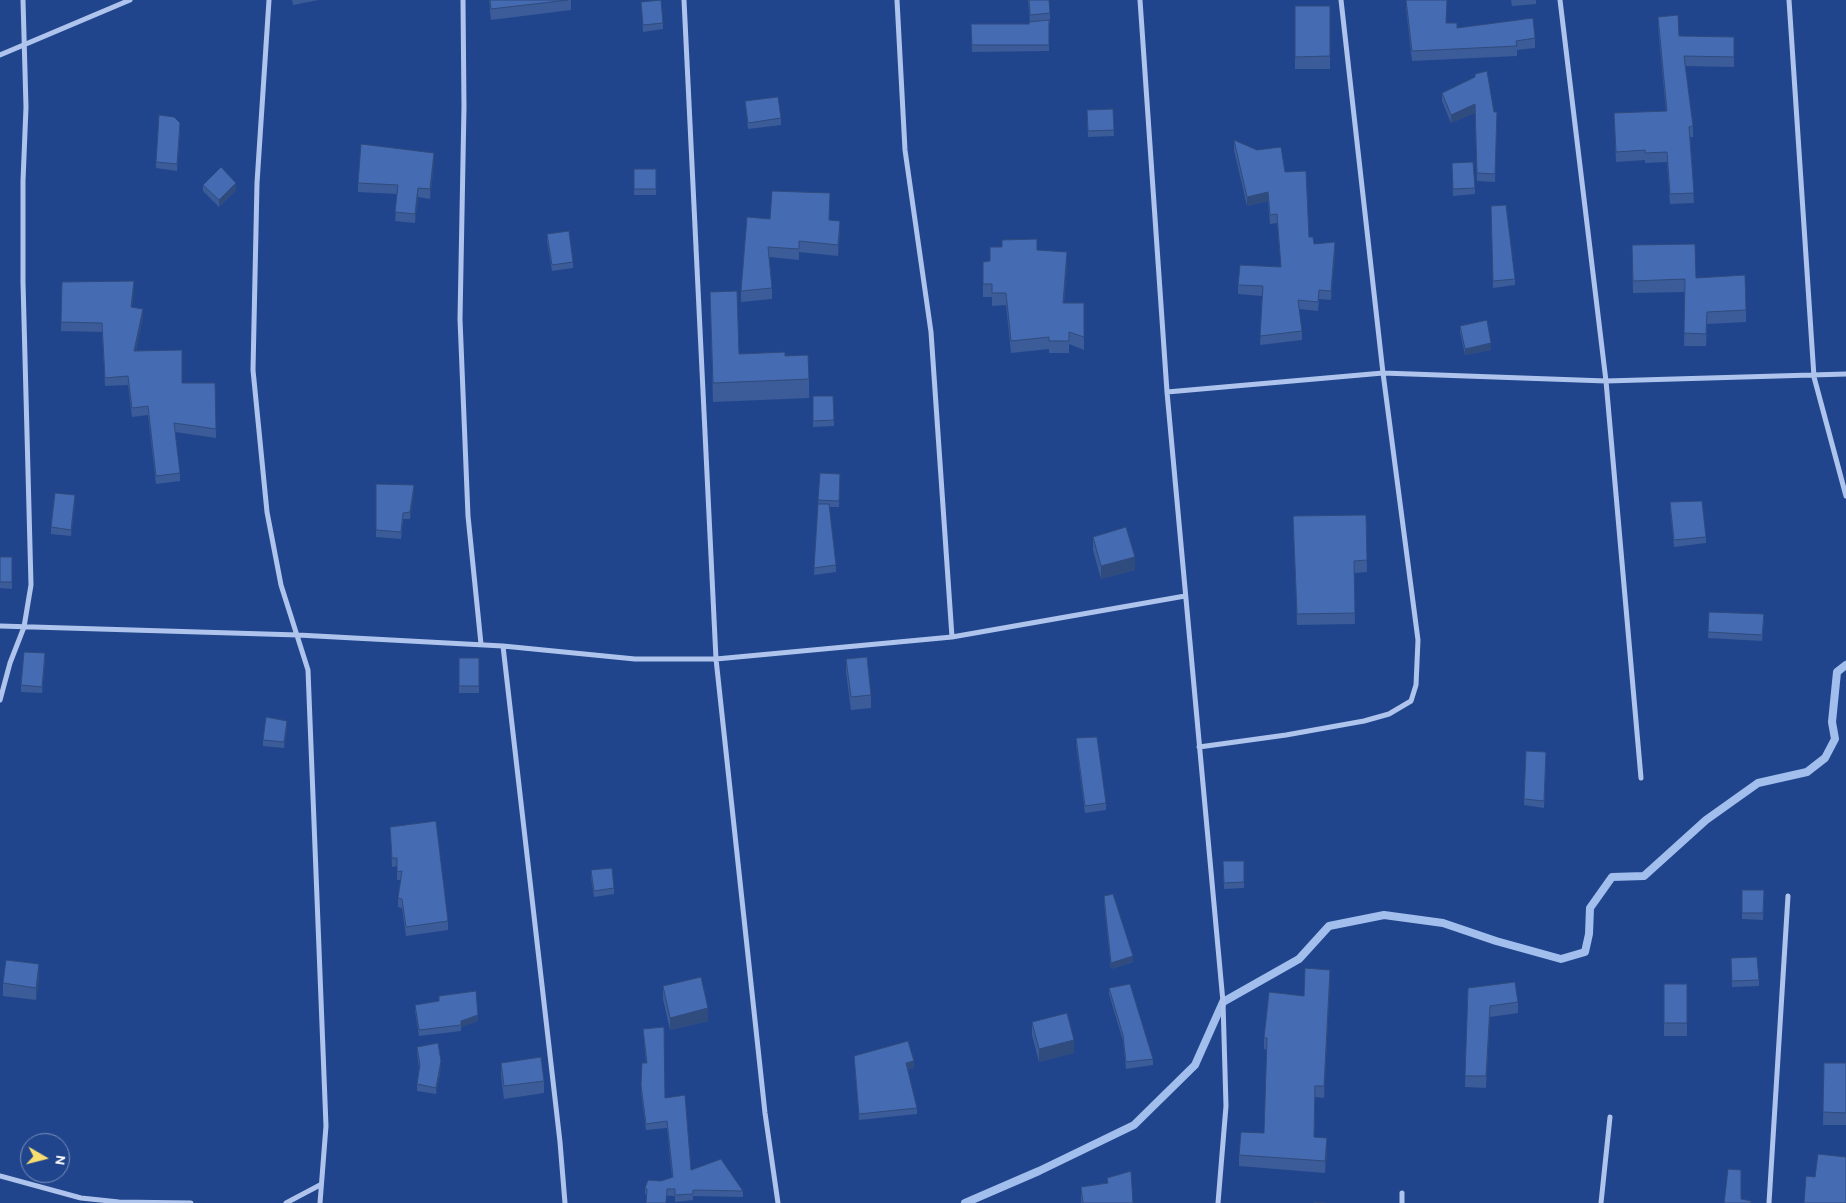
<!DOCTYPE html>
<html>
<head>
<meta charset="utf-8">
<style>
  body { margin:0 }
  #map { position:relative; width:1846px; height:1203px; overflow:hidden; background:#21458c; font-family:Overpass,sans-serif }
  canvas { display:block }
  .north { position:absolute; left:20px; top:1133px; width:50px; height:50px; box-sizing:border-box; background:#21458c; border:1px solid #7a8fba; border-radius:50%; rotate:98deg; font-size:14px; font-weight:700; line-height:20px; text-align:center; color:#fff }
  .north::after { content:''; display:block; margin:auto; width:18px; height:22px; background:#f8de70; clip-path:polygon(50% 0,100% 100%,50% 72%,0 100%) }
</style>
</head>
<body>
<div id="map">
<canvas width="1846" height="1203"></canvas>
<div class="north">N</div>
</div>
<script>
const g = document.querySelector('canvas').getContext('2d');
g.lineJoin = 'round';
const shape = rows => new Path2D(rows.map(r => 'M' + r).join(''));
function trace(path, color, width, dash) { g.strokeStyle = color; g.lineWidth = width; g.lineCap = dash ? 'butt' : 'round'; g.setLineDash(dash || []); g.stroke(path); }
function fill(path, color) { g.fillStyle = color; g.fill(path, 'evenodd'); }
const stream = shape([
  [965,1203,1039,1171,1134,1125,1195,1065,1223,1002,1299,959,1329,926,1384,915,1443,923,1496,941,1561,959,1585,952,1589,934,1590,908,1612,877,1644,876,1706,820,1758,783,1807,772,1825,758,1835,739,1832,722,1837,672,1846,665]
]);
const minor = shape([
  [269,0,257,183,253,370,267,512,281,585,308,670,326,1126,320,1203],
  [463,0,464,107,460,319,468,516,481,644],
  [684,0,716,659,765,1113,778,1203],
  [897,0,905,150,931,332,952,637],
  [1140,0,1167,392,1223,1002,1226,1106,1218,1203],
  [1560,0,1606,381,1641,778],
  [1789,0,1814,377,1846,496],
  [0,55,130,0],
  [1167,392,1383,373,1606,381,1846,374],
  [0,626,298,635,503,646,635,659,716,659,952,637,1185,596],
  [503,646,560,1142,565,1203],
  [0,700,10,663,24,627,31,585,23,282,23,181,26,107,23,0],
  [1199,747,1286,735,1364,721,1389,714,1411,701,1416,685,1418,640,1383,373,1341,0],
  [0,1176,81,1198,119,1202,191,1203],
  [286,1203,320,1185],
  [1402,1203,1402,1193],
  [1601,1203,1610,1117],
  [1769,1203,1788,896]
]);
const wall = shape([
  [292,0,319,0,293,5],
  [489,0,571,0,571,10,491,20],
  [1028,0,1049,0,1050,13,1050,23,1049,23,1049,51,972,52,971,24,1029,24,1030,22],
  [1406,0,1446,23,1457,28,1535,38,1535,48,1517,50,1517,56,1412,61,1406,8],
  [1511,0,1536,0,1536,4,1512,6],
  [641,2,663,23,663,29,643,32],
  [1295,6,1330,6,1330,69,1295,69],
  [1658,17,1679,36,1734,37,1734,67,1685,66,1693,126,1693,137,1690,137,1694,203,1670,204,1667,162,1645,163,1645,160,1616,162,1614,113,1666,111,1658,27],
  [1442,93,1494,112,1497,112,1495,182,1477,181,1475,113,1451,123,1442,101],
  [745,101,781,118,781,125,748,129],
  [1113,109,1114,136,1088,137,1087,110],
  [180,130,177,171,156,168,156,162],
  [1234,140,1285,172,1309,237,1314,244,1335,251,1331,300,1319,299,1318,311,1299,309,1302,331,1302,340,1260,345,1262,296,1238,294,1238,285,1281,267,1277,223,1270,224,1268,201,1247,206,1234,150],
  [434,162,430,199,418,197,415,223,395,221,397,194,358,192,358,183],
  [634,169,656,169,656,195,634,195],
  [1452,169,1475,188,1475,194,1453,196],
  [203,185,236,190,219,207,203,191],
  [1491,206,1515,279,1515,285,1493,288],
  [770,219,830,220,840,232,838,256,799,252,799,260,769,257,772,288,772,299,741,302,741,291],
  [547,234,573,262,573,268,552,271,547,241],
  [1037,250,1067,264,1064,303,1084,303,1084,350,1069,344,1069,353,1049,353,1049,349,1011,353,1006,305,992,306,992,297,983,297,983,262,990,261],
  [1632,257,1696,278,1746,310,1746,322,1707,324,1706,346,1684,346,1685,292,1633,293],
  [62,282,134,290,132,307,143,317,136,350,182,383,215,383,216,438,175,432,180,473,180,481,156,484,148,415,132,417,128,385,105,386,102,332,61,331],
  [710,292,739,354,785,356,809,379,809,398,713,402],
  [1460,326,1491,350,1465,355,1460,332],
  [813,396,834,420,834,426,813,427],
  [820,473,840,481,839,507,829,507,836,565,836,572,814,575],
  [376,484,414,491,410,519,403,519,401,539,376,537],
  [75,502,71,536,51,534,51,527],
  [1670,502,1706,537,1706,543,1674,547,1670,508],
  [1366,515,1367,572,1354,573,1355,624,1297,625,1293,516],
  [1093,537,1135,570,1101,579,1093,550],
  [0,557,12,557,12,589,0,588],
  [1709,612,1764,620,1762,641,1708,638],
  [459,658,479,658,479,693,459,693],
  [846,659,871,695,871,708,851,710,846,672],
  [45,660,42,693,21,692,21,685],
  [287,727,284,748,263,746,263,740],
  [1076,738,1106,803,1106,810,1085,813,1076,744],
  [1526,751,1546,758,1544,808,1524,805],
  [390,827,448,921,448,930,406,936,402,908,398,907,398,898,401,880,397,880,397,866,392,867],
  [1223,861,1244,861,1244,888,1224,889],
  [591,870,614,888,614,894,594,897,591,877],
  [1742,890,1764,890,1763,920,1742,919],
  [1104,896,1133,962,1111,969,1104,903],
  [1731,958,1759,980,1759,986,1732,987],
  [39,977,36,1000,3,996,3,983],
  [1330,982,1324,1098,1315,1097,1314,1137,1327,1150,1325,1173,1239,1166,1239,1155,1264,1133,1267,1050,1264,1049,1264,1038,1304,996],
  [1664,984,1687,984,1687,1036,1664,1036],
  [663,986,708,1021,670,1030,663,999],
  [1109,988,1153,1059,1153,1065,1126,1069,1123,1041,1109,994],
  [1468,988,1518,1002,1518,1013,1490,1017,1486,1088,1465,1087],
  [439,996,478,1021,461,1027,461,1031,419,1036,415,1011,415,1005,439,1001],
  [1032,1022,1074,1053,1039,1062,1032,1035],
  [643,1029,665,1098,691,1170,743,1191,743,1197,693,1196,693,1200,675,1202,675,1196,646,1195,645,1194,645,1188,672,1177,667,1128,646,1130,641,1092,641,1085,646,1063],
  [417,1047,441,1068,436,1094,417,1091,417,1084,419,1068,417,1053],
  [854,1056,914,1068,908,1069,917,1108,917,1114,859,1120],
  [501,1063,544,1081,544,1093,504,1099,501,1075],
  [1824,1063,1846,1063,1846,1125,1823,1125],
  [1107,1178,1133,1203,1081,1203,1081,1187,1107,1183]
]);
const shadedWall = shape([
  [1475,104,1475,113,1451,123,1451,115],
  [434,153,434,162,430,199,430,189],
  [236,183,236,190,219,207,219,200],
  [418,188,418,197,415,223,415,214],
  [1268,192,1268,201,1247,206,1247,197],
  [840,221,840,232,838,256,838,245],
  [1335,242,1335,251,1331,300,1331,291],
  [1067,252,1067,264,1063,315,1063,303],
  [134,281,134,290,131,315,131,307],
  [143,309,143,317,134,359,134,351],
  [1491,343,1491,350,1465,355,1465,349],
  [414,485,414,491,410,519,410,512],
  [75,495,75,502,71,536,71,530],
  [1135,557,1135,570,1101,579,1101,566],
  [287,721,287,727,284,748,284,742],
  [1133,956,1133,962,1111,969,1111,963],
  [39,964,39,977,36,1000,36,988],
  [1330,970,1330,982,1324,1098,1324,1086],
  [1490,1006,1490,1017,1486,1088,1486,1076],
  [708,1008,708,1021,670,1030,670,1018],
  [478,1015,478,1021,461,1027,461,1021],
  [1074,1040,1074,1053,1039,1062,1039,1049],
  [441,1061,441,1068,436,1094,436,1088],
  [914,1061,914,1068,906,1070,906,1063],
  [1327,1138,1327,1150,1325,1173,1325,1161]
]);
const building = shape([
  [490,0,568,0,491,9,490,0],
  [661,0,663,23,643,25,641,2,661,0],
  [1029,0,1049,0,1050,13,1030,15,1029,0],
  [1406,0,1447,0,1446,23,1457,23,1457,28,1533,18,1535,38,1516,41,1517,46,1412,51,1406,0],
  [1295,6,1330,6,1330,56,1295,57,1295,6],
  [1678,15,1679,36,1734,37,1734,57,1684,56,1693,126,1689,127,1694,193,1670,194,1667,152,1645,153,1645,150,1616,152,1614,113,1667,111,1658,17,1678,15],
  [1049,20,1049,45,972,45,971,24,1029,24,1029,22,1049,20],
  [1487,71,1494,112,1497,112,1495,174,1477,173,1475,104,1451,115,1442,93,1475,77,1475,74,1487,71],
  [778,97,781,118,748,123,745,101,778,97],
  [1113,109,1114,130,1088,131,1087,110,1113,109],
  [159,115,174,117,180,123,177,164,156,162,159,115],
  [1234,140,1257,150,1281,147,1285,172,1306,171,1309,237,1313,237,1314,244,1335,242,1331,291,1319,290,1318,302,1298,300,1302,331,1260,336,1263,286,1238,285,1240,265,1281,267,1277,214,1270,215,1268,192,1247,197,1234,140],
  [361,144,434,153,430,189,418,188,415,214,395,212,398,185,358,183,361,144],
  [1473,162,1475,188,1453,189,1452,163,1473,162],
  [221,167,236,183,219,200,203,185,221,167],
  [634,169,656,169,656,189,634,189,634,169],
  [772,191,830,193,829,220,840,221,838,245,799,241,799,249,768,247,772,288,741,291,747,217,770,219,772,191],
  [1506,205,1515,279,1493,281,1491,206,1506,205],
  [569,231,573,262,552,265,547,234,569,231],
  [1037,239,1037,250,1067,252,1063,303,1084,303,1084,337,1069,332,1069,341,1049,341,1049,337,1011,341,1006,293,992,293,992,284,983,284,983,262,990,261,990,247,1002,247,1002,240,1037,239],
  [1695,244,1696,278,1745,275,1746,310,1707,312,1706,334,1684,333,1685,279,1633,281,1632,245,1695,244],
  [134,281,131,307,143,309,134,351,182,350,182,383,215,383,216,429,174,423,180,473,156,476,148,406,132,408,128,376,105,378,102,323,61,322,62,282,134,281],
  [737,291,739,354,785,352,785,356,808,355,809,379,713,383,710,292,737,291],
  [1487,320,1491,343,1465,349,1460,326,1487,320],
  [813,396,833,396,834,420,813,421,813,396],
  [820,473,840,474,839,501,818,500,820,473],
  [376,484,414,485,410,512,403,513,401,532,376,530,376,484],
  [55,493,75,495,71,530,51,527,55,493],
  [1702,501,1706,537,1674,540,1670,502,1702,501],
  [818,504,829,504,836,565,814,568,818,504],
  [1366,515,1367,560,1354,561,1355,613,1297,614,1293,516,1366,515],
  [1126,527,1135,557,1101,566,1093,537,1126,527],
  [0,557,12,557,12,582,0,582,0,557],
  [1709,612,1764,614,1762,635,1708,632,1709,612],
  [24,652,45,653,42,687,21,685,24,652],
  [867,657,871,695,851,697,846,659,867,657],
  [459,658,479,658,479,686,459,686,459,658],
  [266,717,287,721,284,742,263,740,266,717],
  [1097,737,1106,803,1085,806,1076,738,1097,737],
  [1526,751,1546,752,1544,801,1524,799,1526,751],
  [436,821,448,921,406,927,402,899,398,898,402,871,397,872,397,858,392,858,390,827,436,821],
  [1223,861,1244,861,1244,882,1224,883,1223,861],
  [612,868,614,888,594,891,591,870,612,868],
  [1742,890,1764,890,1763,913,1742,913,1742,890],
  [1113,894,1133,956,1111,963,1104,896,1113,894],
  [1757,957,1759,980,1732,981,1731,958,1757,957],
  [6,960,39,964,36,988,3,983,6,960],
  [1305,968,1330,970,1324,1086,1315,1086,1314,1137,1327,1138,1325,1161,1239,1155,1241,1132,1264,1133,1267,1038,1264,1038,1269,992,1304,996,1305,968],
  [701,977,708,1008,670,1018,663,986,701,977],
  [1515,982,1518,1002,1490,1006,1486,1076,1465,1076,1468,988,1515,982],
  [1130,984,1153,1059,1126,1062,1123,1035,1109,988,1130,984],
  [1664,984,1687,984,1687,1023,1664,1023,1664,984],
  [476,991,478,1015,461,1021,461,1025,419,1030,415,1005,439,1001,439,996,476,991],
  [1067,1013,1074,1040,1039,1049,1032,1022,1067,1013],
  [664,1027,665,1098,685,1095,691,1170,721,1159,743,1191,693,1190,693,1194,675,1195,675,1189,667,1189,666,1203,646,1203,647,1189,645,1188,648,1180,661,1181,673,1177,667,1121,646,1124,641,1085,642,1063,647,1063,643,1029,664,1027],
  [908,1041,914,1061,906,1063,917,1108,859,1114,854,1056,908,1041],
  [438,1043,441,1061,436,1088,417,1084,420,1065,417,1047,438,1043],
  [541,1057,544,1081,504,1086,501,1063,541,1057],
  [1824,1063,1846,1063,1846,1113,1823,1112,1824,1063],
  [1818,1154,1846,1157,1846,1203,1804,1203,1806,1176,1815,1177,1818,1154],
  [1728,1169,1741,1170,1741,1199,1751,1201,1751,1203,1724,1203,1728,1169],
  [1131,1171,1133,1203,1083,1203,1081,1187,1108,1183,1107,1178,1131,1171],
  [1314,1202,1326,1203,1314,1203,1314,1202]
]);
trace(stream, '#a2beed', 8);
trace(minor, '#afc4ec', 5);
fill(wall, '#3b5c99');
fill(shadedWall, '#304b7d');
fill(building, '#456bb2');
trace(building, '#304b7d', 1);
</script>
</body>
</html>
